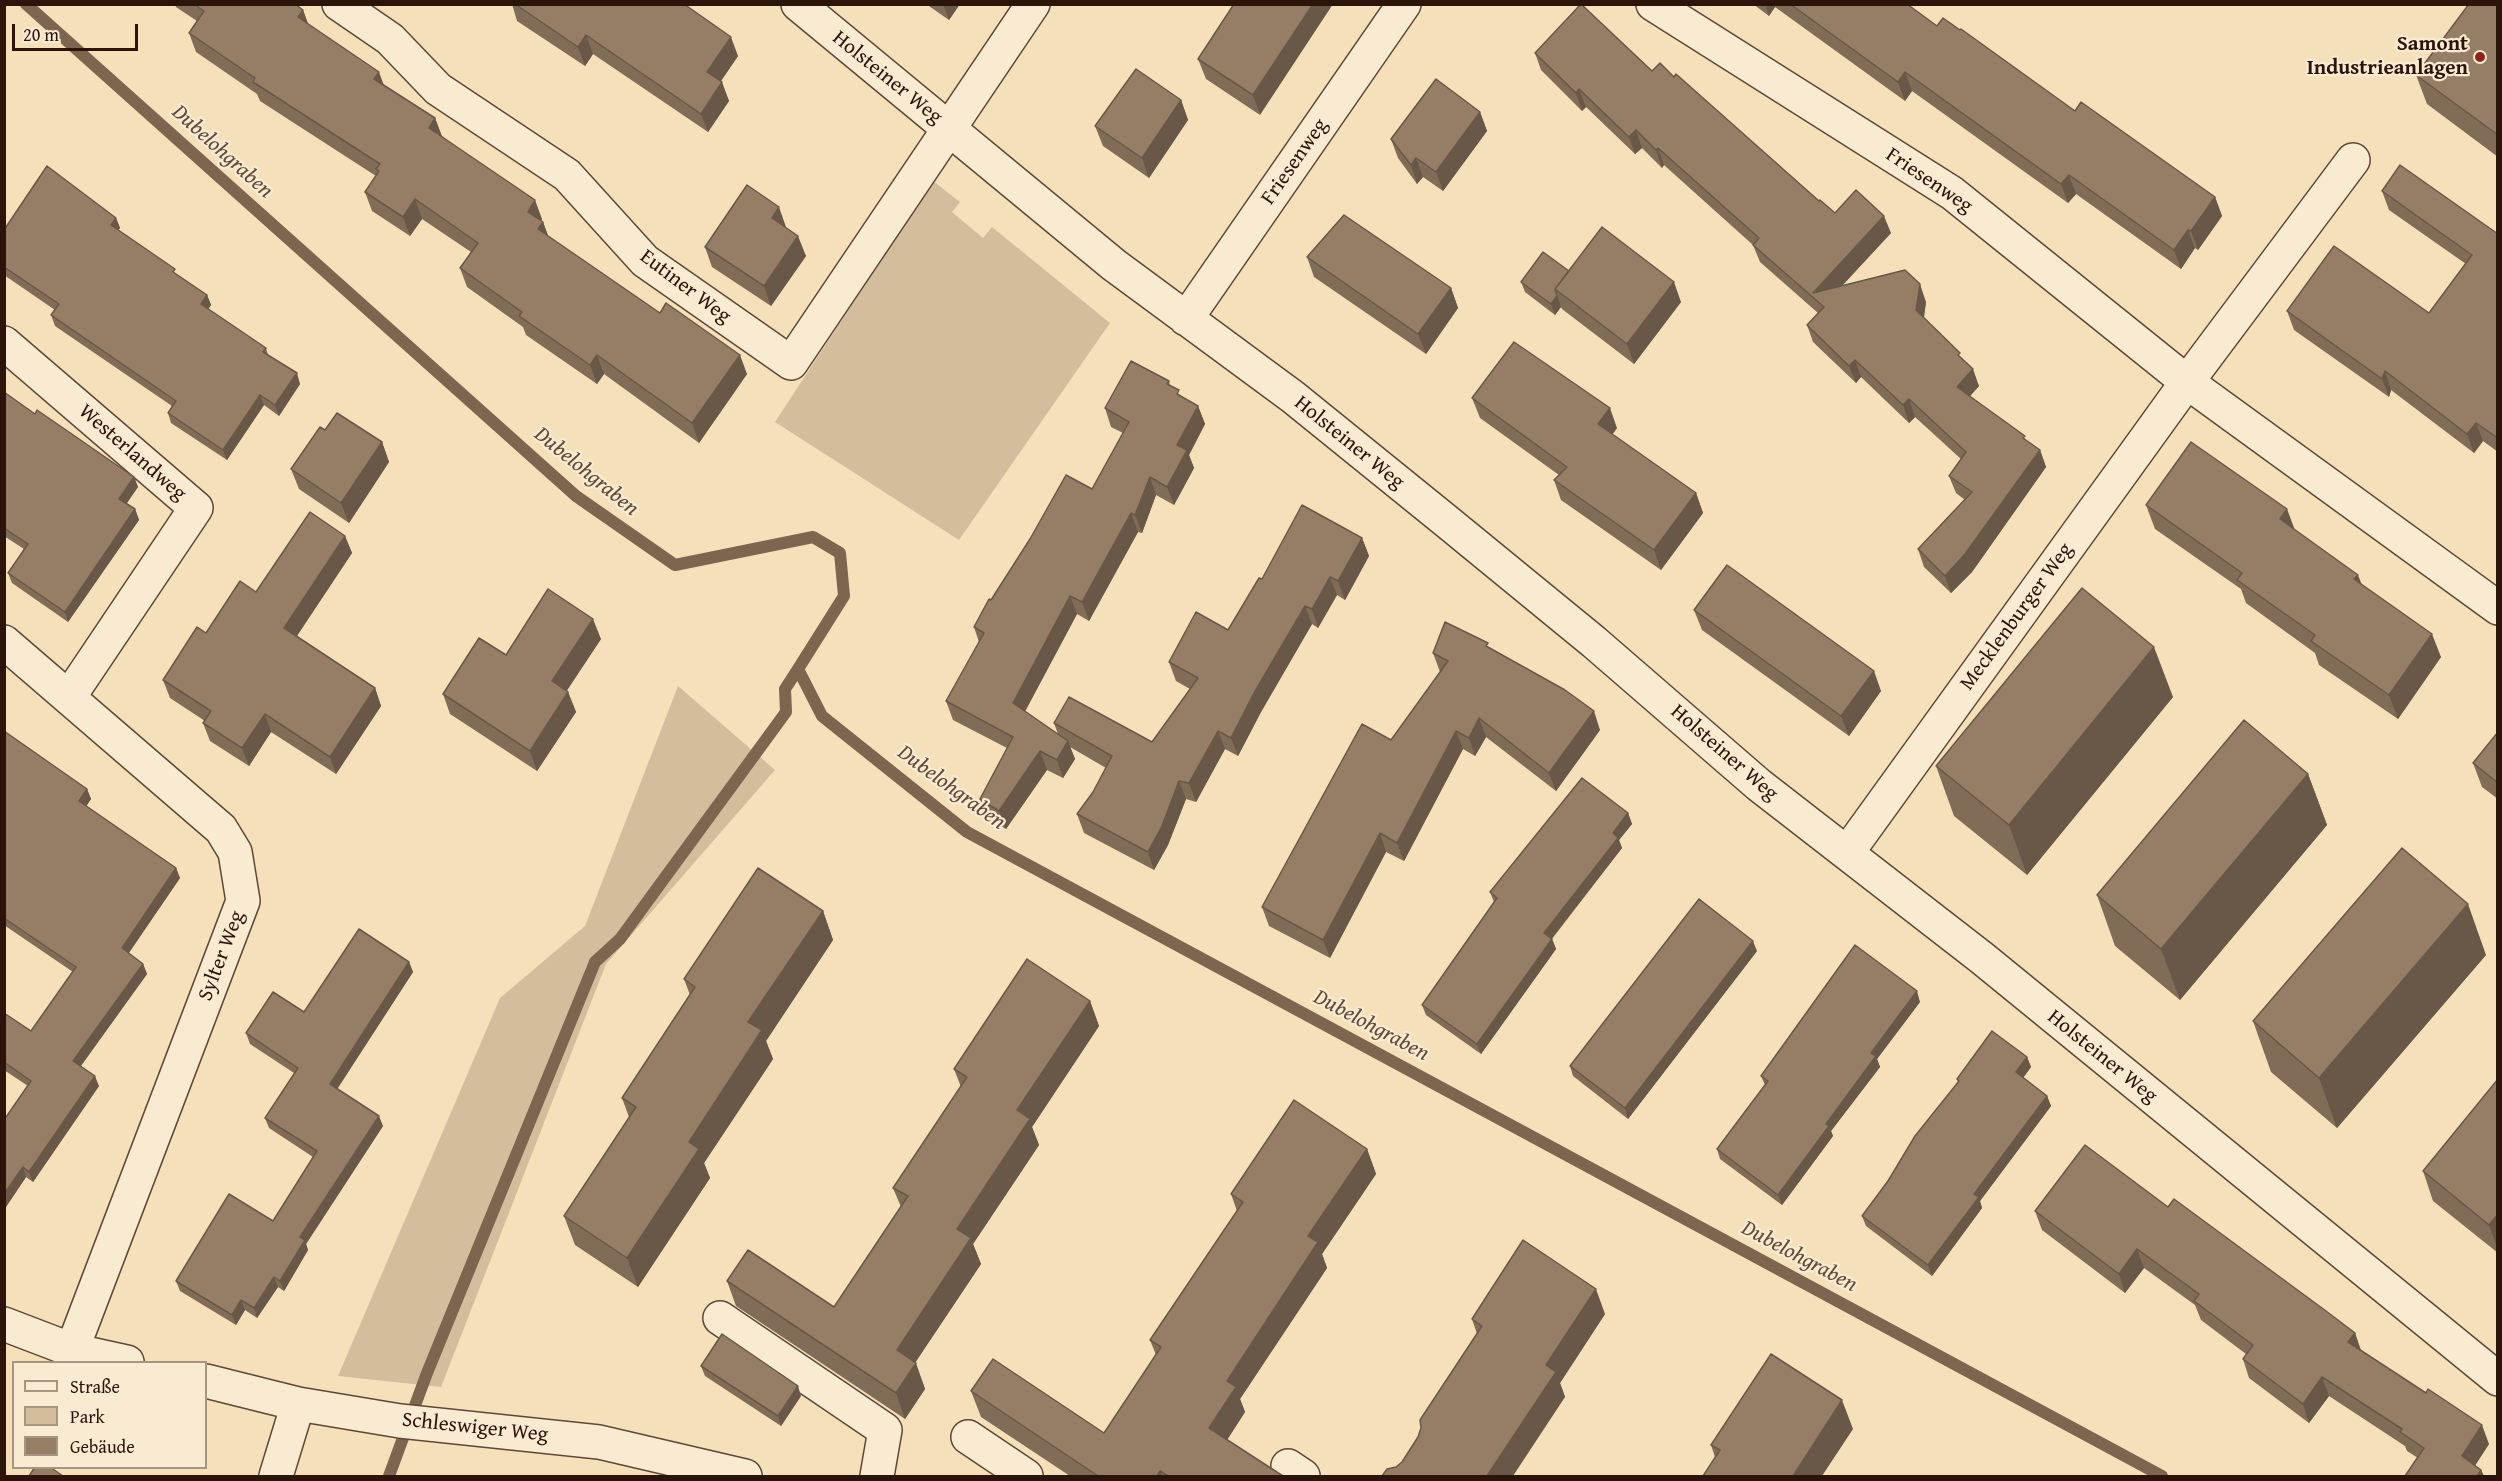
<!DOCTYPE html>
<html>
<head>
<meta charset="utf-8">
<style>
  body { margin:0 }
  #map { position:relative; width:2502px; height:1481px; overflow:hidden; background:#f6e0ba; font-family:"Gentium Book Plus",serif }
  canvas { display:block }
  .frame { position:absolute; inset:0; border:6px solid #2d140b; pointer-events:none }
  .legend { position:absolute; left:12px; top:1361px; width:195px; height:108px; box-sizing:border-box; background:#f9ebd2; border:2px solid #a79582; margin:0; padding:8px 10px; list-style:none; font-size:18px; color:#2d140b }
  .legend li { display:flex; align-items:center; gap:12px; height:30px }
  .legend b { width:30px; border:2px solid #a79582 }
  .scale { position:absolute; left:12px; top:24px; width:126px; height:27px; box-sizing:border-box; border:3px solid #2d140b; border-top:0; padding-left:8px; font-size:18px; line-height:21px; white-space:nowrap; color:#2d140b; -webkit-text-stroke:4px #f9ebd2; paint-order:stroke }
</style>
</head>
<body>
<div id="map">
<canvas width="2502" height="1481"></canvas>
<div class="frame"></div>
<ul class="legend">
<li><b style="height:8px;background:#f9ebd2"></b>Straße</li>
<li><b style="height:16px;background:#d4bd9c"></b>Park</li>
<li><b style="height:16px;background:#967e66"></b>Gebäude</li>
</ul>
<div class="scale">20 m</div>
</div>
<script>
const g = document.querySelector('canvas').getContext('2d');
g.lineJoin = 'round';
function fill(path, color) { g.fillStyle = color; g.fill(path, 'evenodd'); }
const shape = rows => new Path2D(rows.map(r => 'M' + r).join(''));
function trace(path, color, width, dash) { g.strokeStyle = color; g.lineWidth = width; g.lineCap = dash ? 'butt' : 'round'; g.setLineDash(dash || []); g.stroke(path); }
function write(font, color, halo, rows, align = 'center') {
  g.font = font + ' "Gentium Book Plus",serif'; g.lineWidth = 4.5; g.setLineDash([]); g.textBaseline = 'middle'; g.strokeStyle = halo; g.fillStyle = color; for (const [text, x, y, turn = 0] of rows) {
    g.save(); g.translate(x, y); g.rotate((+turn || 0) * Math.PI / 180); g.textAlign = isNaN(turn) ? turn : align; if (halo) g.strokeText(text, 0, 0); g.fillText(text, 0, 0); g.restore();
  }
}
const green = shape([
  [933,181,960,202,952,212,983,238,992,227,1110,323,959,540,775,422],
  [678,686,775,770,606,964,441,1387,338,1376,500,998,585,926]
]);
const stream = shape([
  [26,4,576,496,675,565,813,537,840,553,844,596,798,669,822,716,967,832,2162,1476],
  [389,1476,427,1373,595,962,620,939,786,712,785,689,798,669]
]);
const minor = shape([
  [339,4,390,39,438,89,567,175,645,261,791,363,1033,4],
  [798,4,1114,265,1293,397,1445,520,1594,642,1759,785,1982,958,2498,1379],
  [1653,4,1952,193,2187,382,2498,608],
  [1186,319,1404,4],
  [4,343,196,508,69,697],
  [4,642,221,829,235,852,243,901,72,1350],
  [1847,853,2187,382,2353,160],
  [720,1318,885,1430,877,1476],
  [4,1324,72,1350,127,1362],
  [206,1381,298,1404,400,1421,599,1442,745,1476],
  [968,1437,1026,1476],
  [1288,1466,1303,1476],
  [276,1476,298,1404]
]);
const wall = shape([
  [175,4,295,4,303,10,308,24,383,84,435,118,442,136,542,219,541,221,543,222,548,236,747,374,699,443,604,374,597,384,526,335,523,327,467,287,460,268,471,252,422,219,410,236,372,211,365,192,376,176,260,101,257,94,196,52,189,33,197,21,176,7],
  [512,4,684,4,738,56,721,81,729,101,708,132,593,54,585,66,517,21],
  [926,4,960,4,949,20],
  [1234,4,1260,115,1206,79,1198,59],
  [1753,4,1907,4,1937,26,2215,197,2222,216,2198,250,2195,248,2181,269,2076,194,2068,203,1912,91,1905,101,1775,7,1769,16],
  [2498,4,2498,157,2427,104,2416,75],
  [1535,53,1652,71,1674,77,1819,201,1835,213,1891,233,1842,286,1926,302,1924,318,1963,360,1979,386,1970,396,2027,441,2040,450,2046,467,1972,572,1951,593,1924,567,1918,549,1965,500,1956,493,1949,476,1961,459,1915,417,1909,423,1861,377,1856,383,1813,342,1807,325,1818,313,1760,262,1753,245,1664,165,1662,168,1642,148,1635,154,1586,107,1582,111,1541,70],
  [1181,100,1188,120,1149,178,1103,146,1095,126],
  [1480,112,1487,131,1443,191,1423,177,1417,184,1398,158,1391,139],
  [2382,191,2498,234,2498,452,2483,441,2474,453,2391,390,2389,397,2294,330,2287,311,2429,313,2466,264,2389,210],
  [116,218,120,228,118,230,178,275,207,295,211,305,208,309,266,348,268,355,300,384,279,416,264,405,227,460,171,423,168,413,172,406,55,326,51,315,55,310,4,275,4,230],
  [786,227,786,228,806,256,771,306,712,267,705,247],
  [1307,257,1451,288,1458,308,1426,354,1314,277],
  [1569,271,1681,302,1634,364,1562,309,1561,307,1555,315,1525,292,1521,282],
  [1169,381,1170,386,1181,396,1198,406,1205,424,1189,455,1194,468,1174,505,1156,495,1142,533,1138,532,1089,621,1077,614,1025,711,1058,734,1054,723,1152,742,1190,689,1176,681,1169,662,1228,630,1262,579,1362,538,1369,556,1345,600,1337,595,1318,628,1312,624,1261,712,1238,756,1225,749,1196,802,1186,799,1168,845,1154,870,1084,833,1077,814,1093,792,1106,768,1070,747,1075,759,1063,778,1047,770,1006,829,987,818,980,799,1007,748,953,720,946,701,979,642,974,627,991,600,1092,489,1123,433,1111,427,1105,408],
  [4,392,35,414,134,477,138,487,126,503,135,509,139,520,68,622,12,583,8,573,24,549,4,536],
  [1472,398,1617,428,1612,435,1696,493,1703,513,1661,570,1561,500,1554,480,1559,475,1480,418],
  [325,430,382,442,389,462,349,523,299,489,291,469],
  [2146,505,2294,530,2362,585,2441,657,2398,719,2319,665,2315,653,2246,603,2241,589,2155,529],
  [345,536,352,553,297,636,375,688,381,706,336,774,271,732,249,766,210,741,203,723,205,721,170,698,163,680,206,633,256,592],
  [1694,610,1881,691,1849,736,1702,630],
  [601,639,567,690,568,692,576,712,537,771,450,714,443,694,506,655],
  [1490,648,1600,730,1556,791,1486,737,1475,756,1463,749,1404,861,1386,852,1330,958,1269,926,1262,907,1391,740,1440,672,1433,653],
  [2173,697,2027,875,1954,816,1936,766],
  [4,731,87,789,91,799,86,806,176,868,180,878,129,953,143,964,147,974,81,1066,99,1086,33,1182,26,1177,4,1210,4,1120,28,1086,4,1070,4,1013,31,1031,73,972,4,925],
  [2498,732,2498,799,2482,787,2473,763],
  [2308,774,2327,825,2180,1000,2115,946,2097,895],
  [1628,813,1632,824,1619,840,1622,848,1552,939,1556,949,1481,1054,1426,1015,1422,1005,1494,902,1490,892],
  [823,911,833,940,766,1041,773,1059,704,1163,710,1178,638,1287,575,1245,564,1216,629,1117,622,1098,690,995,684,979],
  [1757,951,1628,1119,1573,1076,1570,1066],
  [2486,955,2337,1128,2271,1072,2253,1021],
  [409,962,413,972,337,1089,383,1126,306,1244,308,1250,284,1291,278,1287,257,1318,245,1310,236,1325,180,1291,176,1281,273,1221,313,1157,269,1128,265,1118,294,1073,250,1044,246,1033,304,1012],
  [1090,1001,1099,1026,1032,1127,1039,1145,973,1244,981,1264,915,1363,925,1389,905,1419,736,1306,727,1281,834,1307,901,1207,893,1188,961,1087,954,1069],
  [1920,1002,1877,1059,1880,1067,1831,1131,1833,1136,1782,1205,1720,1159,1717,1149,1765,1085,1761,1076],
  [2027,1057,2031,1067,2023,1078,2047,1096,2051,1106,1980,1201,1982,1208,1932,1276,1866,1226,1862,1216,1958,1083,1957,1079],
  [2498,1079,2498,1253,2433,1201,2423,1171],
  [1367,1149,1376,1174,1322,1254,1327,1268,1240,1399,1245,1412,1227,1440,1283,1476,1070,1476,981,1417,971,1391,1104,1433,1156,1355,1150,1340,1237,1211,1231,1194],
  [2168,1207,2355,1333,2361,1350,2489,1444,2475,1465,2481,1470,2484,1476,2405,1476,2418,1458,2407,1451,2405,1446,2329,1396,2309,1423,2249,1378,2243,1359,2246,1354,2201,1320,2195,1305,2144,1268,2125,1293,2042,1230,2035,1211],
  [1605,1314,1560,1383,1565,1397,1396,1467,1402,1462,1418,1437,1477,1334,1472,1319],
  [701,1366,801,1396,781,1426,705,1376],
  [1853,1429,1715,1457,1711,1445]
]);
const shadedWall = shape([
  [943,4,960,4,949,20],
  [1313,4,1333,4,1260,115,1253,95],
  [1765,4,1774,4,1775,7,1769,16],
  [303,10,310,29,298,17],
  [586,35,593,54,585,66,578,47],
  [731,37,738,56,714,91,707,72],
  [379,72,386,91,374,79],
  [1905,72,1912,91,1905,101,1898,82],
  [722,82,729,101,708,132,701,114],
  [1579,89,1586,107,1582,111,1576,93],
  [1181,100,1188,120,1149,178,1142,158],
  [1480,112,1487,131,1443,191,1436,172],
  [435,118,442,137,429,128],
  [1636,130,1642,148,1635,154,1629,137],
  [1658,148,1664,165,1662,168,1656,150],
  [1416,158,1423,177,1417,184,1411,165],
  [2069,175,2076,194,2068,203,2061,184],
  [2215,197,2222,216,2198,250,2191,231],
  [415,199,422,219,410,236,403,217],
  [535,200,542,219,535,231,528,212],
  [779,207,786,227,779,238,772,218],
  [1884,216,1891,233,1823,306,1813,293],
  [116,218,120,228,115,235,111,225],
  [543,222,550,241,538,229],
  [2188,230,2195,248,2181,269,2174,250],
  [798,236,806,256,771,306,764,286],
  [1674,282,1681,302,1634,364,1627,344],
  [1920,284,1926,302,1922,328,1916,310],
  [1451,288,1458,308,1426,354,1418,334],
  [207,295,211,305,205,314,201,304],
  [1557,296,1561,307,1555,315,1551,304],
  [597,355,604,374,597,384,590,365],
  [740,355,747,374,699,443,692,423],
  [1855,360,1861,377,1856,383,1849,366],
  [1973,369,1979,386,1963,404,1957,387],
  [2385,371,2391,390,2389,397,2382,379],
  [297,373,300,384,279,416,275,405],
  [260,395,264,405,227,460,223,450],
  [1909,399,1915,417,1909,423,1903,405],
  [1198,406,1205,424,1189,455,1194,468,1174,505,1167,487,1177,445],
  [1610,408,1617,428,1605,444,1598,424],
  [2476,423,2483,441,2474,453,2467,434],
  [382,442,389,462,349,523,341,503],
  [2040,450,2046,467,1972,572,1951,593,1945,576],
  [134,477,138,487,123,509,119,499],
  [1150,477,1156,495,1142,533,1135,515],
  [1696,493,1703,513,1661,570,1654,550],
  [135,509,139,520,68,622,65,612],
  [2287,509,2296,533,2280,519],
  [1131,513,1138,532,1089,621,1082,602],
  [345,536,352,553,290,646,284,628],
  [1362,538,1369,556,1345,600,1338,581],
  [2358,575,2367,598,2354,579],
  [1330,577,1337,595,1318,628,1312,609],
  [1070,596,1077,614,1020,721,1013,703],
  [1305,606,1312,624,1261,712,1238,756,1231,738,1254,693],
  [593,619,601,639,560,701,552,681],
  [2432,634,2441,657,2398,719,2389,695],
  [2154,647,2173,697,2027,875,2009,825],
  [1874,671,1881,691,1849,736,1841,716],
  [375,688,381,706,336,774,330,757],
  [568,692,576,712,537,771,530,751],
  [1594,711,1600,730,1556,791,1549,773],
  [265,714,271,732,249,766,242,748],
  [1479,718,1486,737,1475,756,1469,738],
  [1218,731,1225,749,1196,802,1189,783],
  [1456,731,1463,749,1404,861,1397,843],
  [1068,741,1075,759,1063,778,1057,760],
  [1040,751,1047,770,1006,829,999,811],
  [2308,774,2327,825,2180,1000,2161,949],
  [1179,781,1186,799,1168,845,1154,870,1148,852],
  [87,789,91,799,83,811,79,801],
  [1628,813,1632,824,1619,840,1622,848,1548,943,1544,933,1613,833],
  [1380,833,1386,852,1330,958,1323,940],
  [176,868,180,878,125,958,122,948],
  [2468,904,2486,955,2337,1128,2319,1078],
  [823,911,833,940,766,1041,773,1059,704,1163,710,1178,638,1287,627,1258,689,1142,748,1022],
  [1552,939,1556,949,1481,1054,1477,1044],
  [1753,941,1757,951,1628,1119,1625,1108],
  [409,962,413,972,334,1094,330,1084],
  [143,964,147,974,77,1071,73,1061],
  [1917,991,1920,1002,1877,1059,1880,1067,1831,1131,1833,1136,1782,1205,1778,1195,1826,1124,1871,1053],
  [1090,1001,1099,1026,1032,1127,1039,1145,973,1244,981,1264,906,1376,897,1350,1017,1110],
  [2027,1057,2031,1067,2020,1082,2016,1072],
  [95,1076,99,1086,33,1182,29,1172],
  [2047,1096,2051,1106,1980,1201,1982,1208,1932,1276,1928,1265,1974,1194],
  [379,1116,383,1126,306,1244,308,1250,284,1291,280,1281,300,1237],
  [1367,1149,1376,1174,1322,1254,1327,1268,1240,1399,1245,1412,1218,1454,1209,1428,1227,1381,1308,1236],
  [23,1167,26,1177,4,1210,4,1194],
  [2498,1214,2498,1249,2489,1225],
  [2137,1249,2144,1268,2125,1293,2119,1274],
  [274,1277,278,1287,257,1318,254,1308],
  [1596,1289,1605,1314,1560,1383,1565,1397,1513,1476,1487,1476,1546,1365],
  [241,1300,245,1310,236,1325,232,1315],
  [2355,1333,2361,1352,2348,1342],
  [916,1363,925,1389,905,1419,896,1393],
  [2322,1377,2329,1396,2309,1423,2303,1404],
  [798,1386,801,1396,781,1426,778,1416],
  [1842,1400,1853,1429,1822,1476,1793,1476],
  [2482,1425,2489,1444,2469,1475,2462,1456],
  [2481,1470,2484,1476,2477,1476],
  [1160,1471,1162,1476,1157,1476]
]);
const building = shape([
  [194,4,295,4,303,10,298,17,379,72,374,79,435,118,429,128,535,200,528,212,543,222,538,229,660,313,666,303,740,355,692,423,597,355,590,365,519,316,522,312,460,268,478,243,415,199,403,217,365,192,379,171,376,169,380,164,253,82,255,78,189,33,204,11,194,4],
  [515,4,684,4,731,37,707,72,722,82,701,114,586,35,578,47,515,4],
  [1234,4,1313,4,1253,95,1198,59,1234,4],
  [1581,4,1652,71,1660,63,1674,77,1676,74,1819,201,1820,200,1835,213,1856,190,1884,216,1813,293,1905,270,1920,284,1916,310,1960,353,1958,355,1973,369,1957,387,2025,436,2023,438,2040,450,1965,554,1945,576,1918,549,1972,492,1949,476,1966,452,1909,399,1903,405,1855,360,1849,366,1807,325,1824,307,1753,245,1759,238,1658,148,1656,150,1636,130,1629,137,1579,89,1576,93,1535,53,1581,4],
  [1790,4,1907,4,1937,26,1943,18,1960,30,1961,29,2075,111,2081,102,2215,197,2191,231,2188,230,2174,250,2069,175,2061,184,1905,72,1898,82,1790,4],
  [2469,4,2498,4,2498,135,2416,75,2469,4],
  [1136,69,1181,100,1142,158,1095,126,1136,69],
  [1436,79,1480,112,1436,172,1416,158,1411,165,1391,139,1436,79],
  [2400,165,2498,234,2498,438,2476,423,2467,434,2385,371,2382,379,2287,311,2334,246,2429,313,2472,255,2382,191,2400,165],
  [47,166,116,218,111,225,175,269,173,272,207,295,201,304,266,348,263,352,297,373,275,405,260,395,223,450,168,413,176,401,51,315,59,304,4,267,4,230,47,166],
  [747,185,779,207,772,218,798,236,764,286,705,247,747,185],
  [1344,215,1451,288,1418,334,1307,257,1344,215],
  [1602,227,1674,282,1627,344,1555,289,1602,227],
  [1543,252,1569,271,1555,289,1557,296,1551,304,1521,282,1543,252],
  [1514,342,1610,408,1598,424,1696,493,1654,550,1554,480,1567,467,1472,398,1514,342],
  [1131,361,1169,381,1167,384,1179,390,1177,394,1198,406,1177,445,1187,450,1167,487,1150,477,1135,515,1131,513,1082,602,1070,596,1013,703,1068,741,1057,760,1040,751,999,811,980,799,1013,737,946,701,984,633,974,627,989,599,991,600,1030,539,1066,475,1092,489,1129,422,1105,408,1131,361],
  [4,392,35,414,37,410,134,477,119,499,135,509,65,612,8,573,28,544,4,528,4,392],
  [337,413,382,442,341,503,291,469,320,427,325,430,337,413],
  [2191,442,2287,509,2280,519,2358,575,2354,579,2432,634,2389,695,2311,641,2315,635,2237,580,2242,573,2146,505,2191,442],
  [1302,505,1362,538,1338,581,1330,577,1312,609,1305,606,1254,693,1231,738,1218,731,1189,783,1179,781,1162,826,1148,852,1077,814,1093,792,1112,756,1054,723,1069,697,1152,742,1198,678,1169,662,1196,612,1228,630,1259,578,1262,579,1302,505],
  [310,512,345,536,284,628,375,688,330,757,265,714,242,748,203,723,211,711,163,680,197,627,206,633,240,581,256,592,310,512],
  [1727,565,1874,671,1841,716,1694,610,1727,565],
  [2082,588,2154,647,2009,825,1936,766,2082,588],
  [548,589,593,619,552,681,568,692,530,751,443,694,479,638,506,655,548,589],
  [1445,622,1488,643,1486,646,1565,690,1594,711,1549,773,1479,718,1469,738,1456,731,1397,843,1380,833,1323,940,1262,907,1362,724,1391,740,1448,661,1433,653,1445,622],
  [2244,720,2308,774,2161,949,2097,895,2244,720],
  [4,731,87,789,79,801,176,868,122,948,143,964,73,1061,95,1076,29,1172,23,1167,4,1194,4,1120,31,1081,4,1062,4,1013,31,1031,76,967,4,918,4,731],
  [2498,732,2498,783,2473,763,2498,732],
  [1582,778,1628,813,1613,833,1618,838,1544,933,1552,939,1477,1044,1422,1005,1497,898,1490,892,1582,778],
  [2402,848,2468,904,2319,1078,2253,1021,2402,848],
  [758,868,823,911,748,1022,762,1030,689,1142,699,1149,627,1258,564,1216,636,1107,622,1098,695,987,684,979,758,868],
  [1699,899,1753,941,1625,1108,1570,1066,1699,899],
  [359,929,409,962,330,1084,379,1116,300,1237,305,1240,280,1281,274,1277,254,1308,241,1300,232,1315,176,1281,229,1194,273,1221,317,1151,265,1118,298,1068,246,1033,273,992,304,1012,359,929],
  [1855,945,1917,991,1871,1053,1876,1056,1826,1124,1829,1126,1778,1195,1717,1149,1768,1081,1761,1076,1855,945],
  [1027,959,1090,1001,1017,1110,1030,1119,957,1229,971,1238,897,1350,916,1363,896,1393,727,1281,748,1250,834,1307,908,1196,893,1188,967,1077,954,1069,1027,959],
  [1992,1031,2027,1057,2016,1072,2047,1096,1974,1194,1979,1197,1928,1265,1862,1216,1888,1181,1915,1136,1959,1081,1957,1079,1992,1031],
  [2498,1079,2498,1214,2489,1225,2423,1171,2498,1079],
  [1294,1100,1367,1149,1308,1236,1318,1242,1227,1381,1236,1387,1209,1428,1283,1476,1168,1476,1160,1471,1157,1476,1098,1476,971,1391,993,1359,1104,1433,1161,1347,1150,1340,1243,1202,1231,1194,1294,1100],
  [2085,1145,2168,1207,2174,1199,2326,1311,2355,1333,2348,1342,2426,1393,2428,1389,2482,1425,2462,1456,2481,1470,2477,1476,2405,1476,2424,1448,2400,1432,2402,1429,2322,1377,2303,1404,2243,1359,2253,1345,2194,1301,2199,1294,2137,1249,2119,1274,2035,1211,2085,1145],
  [1523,1240,1596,1289,1546,1365,1556,1372,1487,1476,1382,1476,1387,1469,1396,1467,1402,1462,1418,1437,1421,1428,1420,1420,1482,1326,1472,1319,1523,1240],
  [722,1334,798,1386,778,1416,701,1366,722,1334],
  [1771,1354,1842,1400,1793,1476,1703,1476,1720,1450,1711,1445,1771,1354],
  [35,1467,50,1467,63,1476,29,1476,35,1467]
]);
const markers = [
  [2480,57,6,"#8f2418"]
];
const poiNames = [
  ["Samont",2468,45],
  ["Industrieanlagen",2468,69]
];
const streetNames = [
  ["Holsteiner Weg",887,78,39],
  ["Friesenweg",1295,162,-55],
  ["Friesenweg",1929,181,34],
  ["Eutiner Weg",685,287,37],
  ["Holsteiner Weg",1349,443,39],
  ["Westerlandweg",132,453,41],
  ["Mecklenburger Weg",2017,617,-54],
  ["Holsteiner Weg",1724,753,41],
  ["Sylter Weg",222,956,-69],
  ["Holsteiner Weg",2102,1057,39],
  ["Schleswiger Weg",475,1428,6]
];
const waterNames = [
  ["Dubelohgraben",222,152,42],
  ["Dubelohgraben",586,472,39],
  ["Dubelohgraben",951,788,36],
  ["Dubelohgraben",1371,1026,28],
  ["Dubelohgraben",1799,1257,28]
];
fill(green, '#d4bd9c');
trace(stream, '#7d6550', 12);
trace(minor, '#5f4737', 36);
trace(minor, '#f9ebd2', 33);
fill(wall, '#816c58');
fill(shadedWall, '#695847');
fill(building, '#967e66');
trace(building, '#695847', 1.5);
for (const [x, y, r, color] of markers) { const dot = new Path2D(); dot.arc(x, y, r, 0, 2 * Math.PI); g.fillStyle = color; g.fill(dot); trace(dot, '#f9ebd2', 2); }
write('bold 21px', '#2d140b', '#f9ebd2', poiNames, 'right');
write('21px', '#2d140b', '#f9ebd2', streetNames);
write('italic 22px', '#624a39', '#f9ebd2', waterNames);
</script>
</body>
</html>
